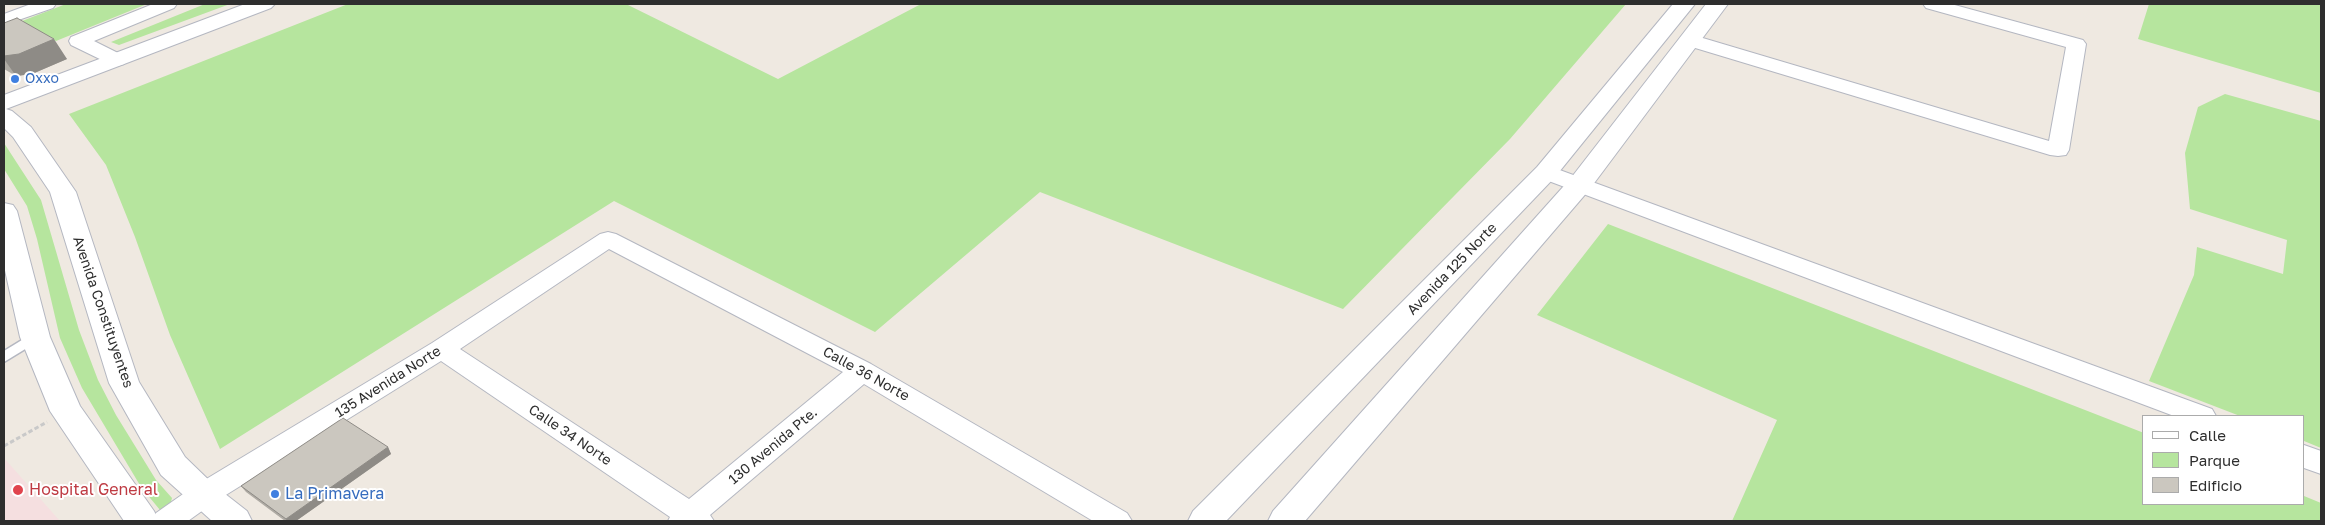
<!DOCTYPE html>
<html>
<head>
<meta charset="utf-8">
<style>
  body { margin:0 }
  #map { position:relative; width:2325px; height:525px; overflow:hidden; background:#efe9e1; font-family:"Golos Text",sans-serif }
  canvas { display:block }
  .frame { position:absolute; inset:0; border:5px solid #2e2e2e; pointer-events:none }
  .legend { position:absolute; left:2142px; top:415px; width:162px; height:90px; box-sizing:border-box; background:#fff; border:1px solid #ababab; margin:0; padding:6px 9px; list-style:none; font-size:15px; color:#2e2e2e }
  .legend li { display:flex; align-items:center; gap:10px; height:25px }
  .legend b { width:25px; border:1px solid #ababab }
</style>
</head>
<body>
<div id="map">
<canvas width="2325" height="525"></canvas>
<div class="frame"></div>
<ul class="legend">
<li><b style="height:6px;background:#fff"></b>Calle</li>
<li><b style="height:14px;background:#b6e59e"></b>Parque</li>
<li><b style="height:14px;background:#cbc7bf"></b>Edificio</li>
</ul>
</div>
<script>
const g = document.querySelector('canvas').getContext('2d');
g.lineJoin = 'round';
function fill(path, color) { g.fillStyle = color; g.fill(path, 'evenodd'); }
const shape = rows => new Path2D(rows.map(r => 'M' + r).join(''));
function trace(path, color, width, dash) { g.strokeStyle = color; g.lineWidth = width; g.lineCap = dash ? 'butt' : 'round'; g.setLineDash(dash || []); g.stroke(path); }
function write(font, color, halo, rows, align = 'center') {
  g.font = font + ' "Golos Text",sans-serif'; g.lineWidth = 4; g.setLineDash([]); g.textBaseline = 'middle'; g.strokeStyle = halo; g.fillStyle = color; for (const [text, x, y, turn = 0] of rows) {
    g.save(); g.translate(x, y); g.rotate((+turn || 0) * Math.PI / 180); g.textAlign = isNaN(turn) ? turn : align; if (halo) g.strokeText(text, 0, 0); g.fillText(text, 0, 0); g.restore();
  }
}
const medical = shape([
  [4,458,60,521,4,521]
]);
const green = shape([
  [66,4,147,4,56,41,34,29,4,28],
  [205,4,230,4,119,45,111,42],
  [348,4,626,4,778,79,921,4,1626,4,1510,139,1343,309,1040,192,875,332,614,201,220,449,170,335,135,237,106,165,69,114],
  [2149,4,2321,4,2321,93,2138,39],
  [2225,94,2321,121,2321,448,2304,441,2304,416,2240,416,2149,381,2194,275,2197,247,2283,274,2287,240,2190,209,2185,153,2198,107],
  [4,143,41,200,79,330,98,380,116,415,156,480,172,498,170,506,160,510,141,487,82,388,60,338,37,239,27,206,4,169],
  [1608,224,2144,433,2144,504,2304,504,2304,496,2321,503,2321,521,1732,521,1777,420,1537,315]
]);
const path = shape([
  [4,446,47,422]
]);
const service = shape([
  [35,332,40,334,42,337,40,340,4,362,4,351,35,332]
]);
const minor = shape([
  [31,4,56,4,53,8,4,25,4,14,31,4],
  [153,4,177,4,174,8,94,41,124,56,127,60,124,64,117,66,110,64,71,45,69,41,71,37,153,4],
  [1923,4,1951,4,2083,40,2086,44,2069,150,2066,155,2058,156,2050,155,1682,44,1680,40,1682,36,1689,34,1696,36,2049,141,2066,47,1926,8,1923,4],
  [1546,165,2212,409,2216,416,2174,416,1538,177,1535,172,1538,167,1546,165],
  [608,232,616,234,871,364,1127,513,1132,521,1093,521,864,384,710,515,714,521,668,521,670,517,441,361,213,503,188,521,151,521,156,513,193,487,432,343,600,234,608,232],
  [609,249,843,372,689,499,460,349,609,249],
  [2304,445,2321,451,2321,474,2304,468,2304,445]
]);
const secondary = shape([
  [245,4,275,4,271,8,6,109,12,111,31,127,76,192,139,382,185,457,215,486,247,511,252,521,212,521,161,475,109,383,50,192,13,137,4,128,4,95,245,4],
  [1673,4,1695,4,1555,177,1226,521,1188,521,1193,511,1537,167,1673,4],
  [1706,4,1728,4,1589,190,1305,521,1268,521,1273,511,1571,178,1706,4],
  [4,203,13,205,17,211,50,337,80,406,154,511,159,521,124,521,50,411,20,337,4,266,4,203]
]);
const wall = shape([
  [4,23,67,59,32,74,16,76,4,69],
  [388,447,391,454,296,521,285,521,246,492,241,486]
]);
const shadedWall = shape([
  [54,39,67,59,32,74,16,76,4,59,4,56],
  [388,447,391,454,296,521,287,521,286,519]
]);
const building = shape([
  [17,18,54,39,19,54,4,56,4,23,17,18],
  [343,418,388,447,286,519,241,486,343,418]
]);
const markers = [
  [15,79,5,"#3f7fe0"],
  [18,490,6,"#e0444e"],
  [275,494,5,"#3f7fe0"]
];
const shopNames = [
  ["Oxxo",25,79]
];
const streetNames = [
  ["Avenida 125 Norte",1452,269,-46],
  ["Avenida Constituyentes",103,312,71],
  ["Calle 36 Norte",866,374,29],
  ["135 Avenida Norte",388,382,-32],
  ["Calle 34 Norte",570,435,34],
  ["130 Avenida Pte.",773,446,-40]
];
const nearHealthnames = [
  ["Hospital General",29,490]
];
const nearShopnames = [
  ["La Primavera",285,494]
];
fill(medical, '#f5dfe0');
fill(green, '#b6e59e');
trace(service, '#b4b7c1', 3);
trace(minor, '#b4b7c1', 2);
trace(secondary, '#b4b7c1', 2);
trace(path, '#c9c9c9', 3, [4.5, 2.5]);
fill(service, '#fff');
fill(minor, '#fff');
fill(secondary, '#fff');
fill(wall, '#afaba4');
fill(shadedWall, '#8e8b86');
fill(building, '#cbc7bf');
trace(building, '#8e8b86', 1);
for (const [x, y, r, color] of markers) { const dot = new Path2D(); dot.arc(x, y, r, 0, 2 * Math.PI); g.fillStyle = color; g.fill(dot); trace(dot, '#fff', 2); }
write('14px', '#366cbe', '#fff', shopNames, 'left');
write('14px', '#2e2e2e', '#fff', streetNames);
write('16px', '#be3a42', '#fff', nearHealthnames, 'left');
write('16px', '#366cbe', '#fff', nearShopnames, 'left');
</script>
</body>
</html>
